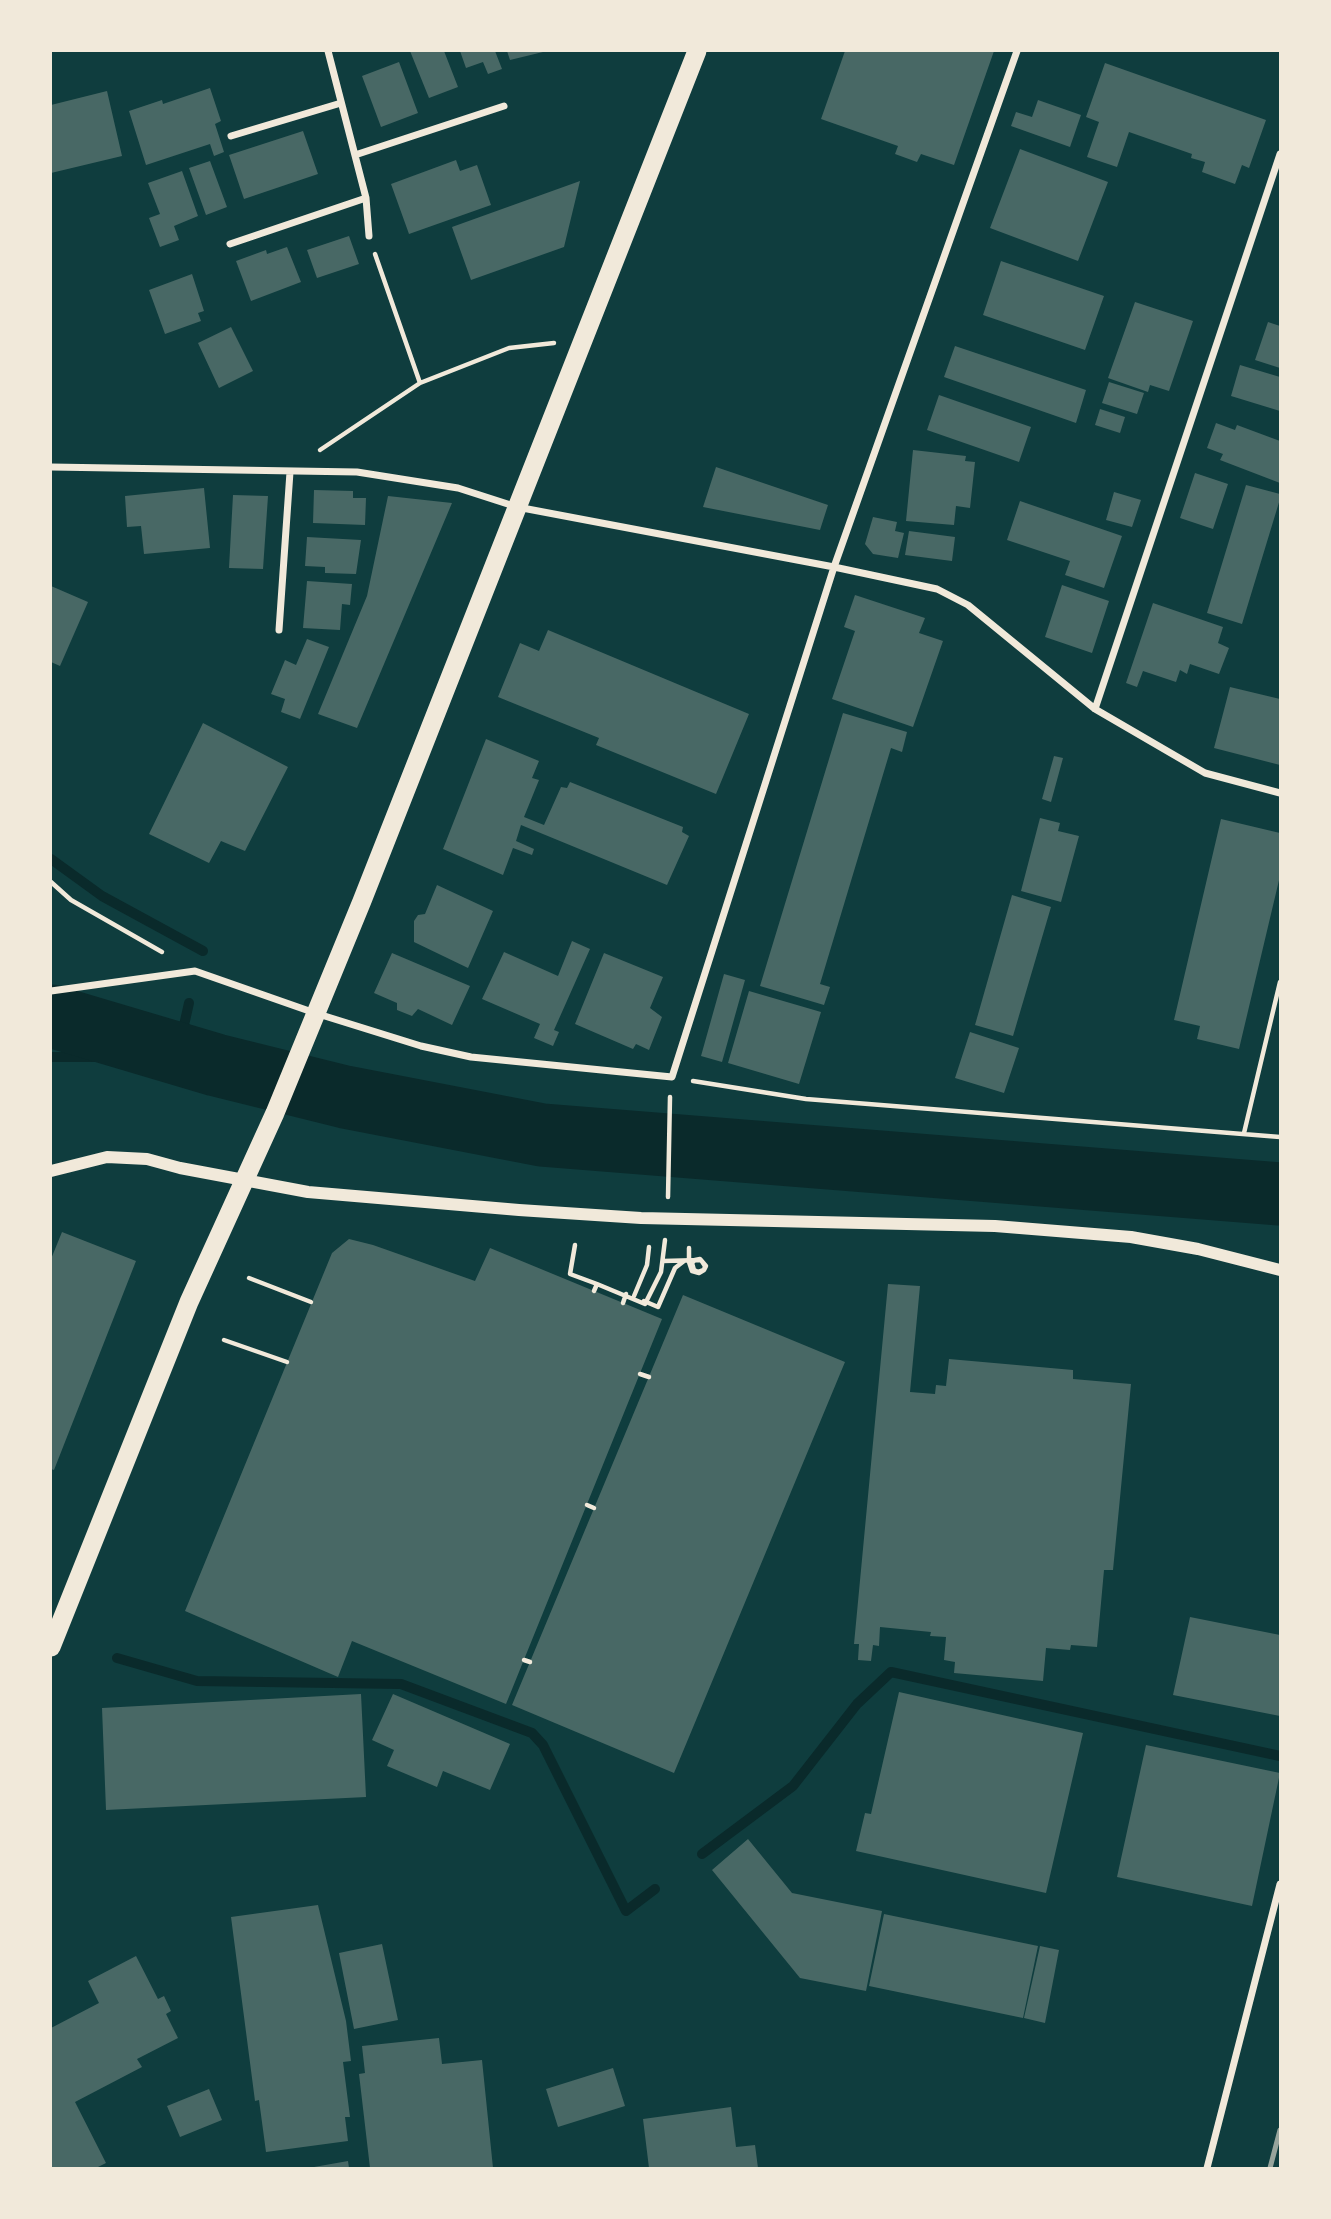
<!DOCTYPE html>
<html>
<head>
<meta charset="utf-8">
<style>
  body { margin:0 }
  #map { position:relative; width:1331px; height:2219px; overflow:hidden; background:#0f3d3e; font-family:Poppins,sans-serif }
  canvas { display:block }
  .frame { position:absolute; inset:0; border:52px solid #f1e9da; pointer-events:none }
</style>
</head>
<body>
<div id="map">
<canvas width="1331" height="2219"></canvas>
<div class="frame"></div>
</div>
<script>
const g = document.querySelector('canvas').getContext('2d');
g.lineJoin = 'round';
const shape = rows => new Path2D(rows.map(r => 'M' + r).join(''));
function trace(path, color, width, dash) { g.strokeStyle = color; g.lineWidth = width; g.lineCap = dash ? 'butt' : 'round'; g.setLineDash(dash || []); g.stroke(path); }
function fill(path, color) { g.fillStyle = color; g.fill(path, 'evenodd'); }
const stream = shape([
  [51,859,102,896,203,951],
  [178,1052,189,1003],
  [51,1057,108,1057,167,1049],
  [117,1658,197,1681,401,1684,532,1733,543,1745,626,1911,655,1889],
  [702,1854,793,1786,857,1704,891,1672,1280,1756]
]);
const river = shape([
  [51,1016,216,1065,345,1097,542,1135,1280,1194]
]);
const building = shape([
  [410,51,444,51,458,87,429,98],
  [460,51,495,51,502,69,488,74,483,62,466,68],
  [507,51,543,51,543,52,510,60],
  [845,51,994,51,954,165,921,154,917,162,895,154,898,146,821,119],
  [399,62,418,113,381,127,362,76],
  [1105,63,1266,120,1249,168,1242,165,1235,184,1202,172,1205,162,1191,158,1192,154,1129,132,1117,167,1087,157,1099,122,1086,117],
  [210,88,221,121,215,124,224,152,214,156,210,144,146,165,129,111,162,100,163,104],
  [107,91,122,156,51,173,51,105],
  [1038,100,1081,115,1070,147,1011,126,1016,112,1032,117],
  [303,131,318,174,244,199,229,155],
  [1020,149,1108,182,1078,261,990,228],
  [456,160,460,171,477,165,491,205,409,234,391,184],
  [210,161,227,207,206,215,189,168],
  [182,171,198,216,174,226,179,240,160,247,149,218,160,214,148,183],
  [580,181,564,247,471,280,452,227],
  [349,236,359,264,317,278,307,250],
  [287,247,301,282,251,301,236,261,266,250,267,254],
  [1001,261,1104,296,1085,350,983,315],
  [192,274,204,311,198,313,201,321,165,334,149,290],
  [1135,302,1193,321,1169,391,1150,385,1148,392,1108,378],
  [1268,322,1280,326,1280,368,1255,360],
  [231,327,253,371,219,388,198,343],
  [955,346,1086,390,1076,423,944,377],
  [1240,365,1280,377,1280,411,1231,396],
  [1109,382,1144,393,1137,414,1102,403],
  [939,395,1031,427,1019,462,927,430],
  [1100,409,1125,417,1120,433,1095,425],
  [1216,423,1235,430,1237,425,1280,441,1280,483,1220,460,1223,454,1207,448],
  [913,450,966,456,965,461,975,462,970,508,956,506,954,525,906,521],
  [716,467,828,505,820,530,703,507],
  [1195,473,1228,484,1213,529,1180,518],
  [1246,485,1280,494,1280,499,1242,624,1207,613],
  [204,488,210,548,144,554,141,526,127,527,125,496],
  [314,490,353,491,353,498,366,498,365,525,313,523],
  [1114,492,1141,500,1132,527,1106,520],
  [233,495,268,496,263,569,229,568],
  [388,496,452,503,357,728,318,714,367,596],
  [1020,501,1122,536,1104,588,1065,575,1070,561,1007,540],
  [873,517,897,522,895,531,904,533,898,558,873,554,865,544],
  [909,531,955,537,952,561,905,555],
  [307,537,361,540,356,574,325,573,325,567,305,566],
  [307,581,352,584,350,605,342,604,340,630,303,628],
  [1062,585,1109,601,1092,653,1045,637],
  [51,586,88,602,60,666,51,662],
  [855,595,925,618,919,633,943,641,913,727,832,699,855,631,844,627],
  [1153,603,1223,627,1218,643,1229,648,1219,674,1190,664,1187,674,1180,670,1176,682,1143,671,1137,687,1126,683],
  [548,630,749,714,716,794,596,745,599,738,498,697,520,643,539,651],
  [307,639,329,647,300,719,281,712,285,699,271,694,285,660,296,665],
  [1230,687,1280,699,1280,765,1214,748],
  [843,713,907,732,902,752,891,748,820,984,830,987,824,1005,760,986],
  [203,723,288,767,245,851,221,841,209,863,149,834],
  [486,739,539,761,532,778,539,780,524,817,544,825,561,787,567,788,570,782,683,827,682,832,689,836,667,885,521,825,516,841,534,849,532,855,513,848,503,875,443,849],
  [1054,756,1063,758,1051,802,1042,799],
  [1040,818,1060,823,1058,831,1079,836,1061,902,1021,891],
  [1221,819,1280,833,1280,876,1239,1049,1197,1039,1200,1026,1174,1020],
  [437,885,493,911,468,968,414,942,414,921,418,915,425,914],
  [1012,895,1051,907,1013,1036,975,1025],
  [572,941,590,949,554,1030,559,1032,553,1046,534,1038,540,1024,482,999,504,952,558,976],
  [392,953,470,986,452,1025,418,1009,412,1016,397,1010,397,1003,374,993],
  [604,953,663,977,650,1008,662,1017,649,1050,636,1044,633,1049,575,1024],
  [724,974,745,980,722,1062,701,1056],
  [749,991,821,1012,799,1084,728,1063],
  [970,1032,1019,1048,1004,1093,955,1078],
  [62,1232,136,1261,54,1470,51,1469,51,1259],
  [349,1239,373,1245,475,1281,490,1248,662,1319,506,1704,352,1641,338,1677,185,1611,332,1253],
  [888,1284,920,1286,910,1392,935,1394,936,1385,946,1386,949,1359,1073,1370,1073,1379,1131,1384,1113,1570,1104,1570,1097,1647,1071,1645,1070,1650,1046,1648,1043,1681,954,1673,955,1662,944,1660,946,1637,930,1636,931,1632,880,1627,879,1646,873,1645,871,1661,858,1660,859,1644,854,1644],
  [683,1295,845,1362,674,1773,512,1705],
  [1190,1617,1280,1635,1280,1716,1173,1695],
  [899,1692,1083,1733,1046,1893,856,1851,865,1813,871,1814],
  [361,1694,366,1797,106,1810,102,1708],
  [393,1694,510,1744,490,1790,443,1771,437,1787,387,1766,394,1750,372,1740],
  [1146,1745,1280,1773,1252,1906,1117,1877],
  [748,1839,792,1893,882,1911,866,1991,800,1978,712,1870],
  [318,1905,346,2021,351,2061,343,2062,350,2117,345,2117,348,2141,266,2152,259,2100,255,2101,231,1917],
  [884,1914,1038,1946,1023,2018,869,1986],
  [382,1944,398,2020,354,2029,339,1953],
  [1040,1946,1059,1950,1045,2023,1024,2018],
  [136,1956,158,1999,164,1996,171,2011,166,2014,178,2038,137,2059,142,2067,75,2102,106,2163,96,2168,52,2168,51,2028,99,2003,88,1981],
  [439,2038,442,2064,482,2060,493,2168,370,2168,359,2074,365,2073,362,2046],
  [613,2068,625,2106,558,2127,546,2089],
  [209,2089,222,2120,180,2137,167,2106],
  [731,2107,736,2147,755,2145,758,2168,649,2168,643,2119],
  [348,2161,349,2168,314,2168,314,2167]
]);
const path = shape([
  [375,254,420,383],
  [320,450,420,383,509,348,554,343],
  [51,882,71,900,162,952],
  [693,1081,806,1099,1280,1137],
  [1244,1133,1280,982],
  [668,1197,670,1097],
  [575,1245,570,1274,597,1284],
  [663,1261,701,1260,705,1266,704,1270,698,1272,694,1270,692,1263,695,1260,700,1259,706,1266,704,1270,699,1273,692,1271,689,1262,689,1248],
  [249,1278,311,1302],
  [594,1291,597,1284,645,1304,661,1272,665,1240],
  [634,1296,647,1265,649,1247],
  [644,1301,658,1307,675,1268,684,1261],
  [623,1303,626,1294],
  [224,1340,287,1362],
  [640,1374,649,1377],
  [587,1505,594,1508],
  [524,1660,530,1662]
]);
const minor = shape([
  [328,51,366,198,369,236],
  [231,136,341,103],
  [355,155,504,106],
  [230,244,366,198],
  [51,467,357,472,458,488,517,507,834,567,937,589,968,605,1095,709,1205,773,1280,793],
  [279,630,290,472],
  [1095,709,1280,154],
  [51,991,195,971,315,1013,421,1046,471,1057,672,1077,834,567,1017,51],
  [1207,2168,1280,1884]
]);
const tertiary = shape([
  [51,1171,107,1157,147,1159,180,1168,308,1192,519,1210,641,1218,995,1226,1131,1237,1198,1249,1280,1270]
]);
const trunk = shape([
  [51,1647,189,1302,275,1113,362,901,697,51]
]);
const rail = shape([
  [1270,2168,1280,2130]
]);
trace(stream, '#0a2a2b', 10);
trace(river, '#0a2a2b', 63);
fill(building, '#486865');
trace(path, '#f1e9da', 4.5);
trace(minor, '#f1e9da', 7);
trace(tertiary, '#f1e9da', 12);
trace(trunk, '#f1e9da', 19);
trace(rail, '#97a49c', 5);
</script>
</body>
</html>
